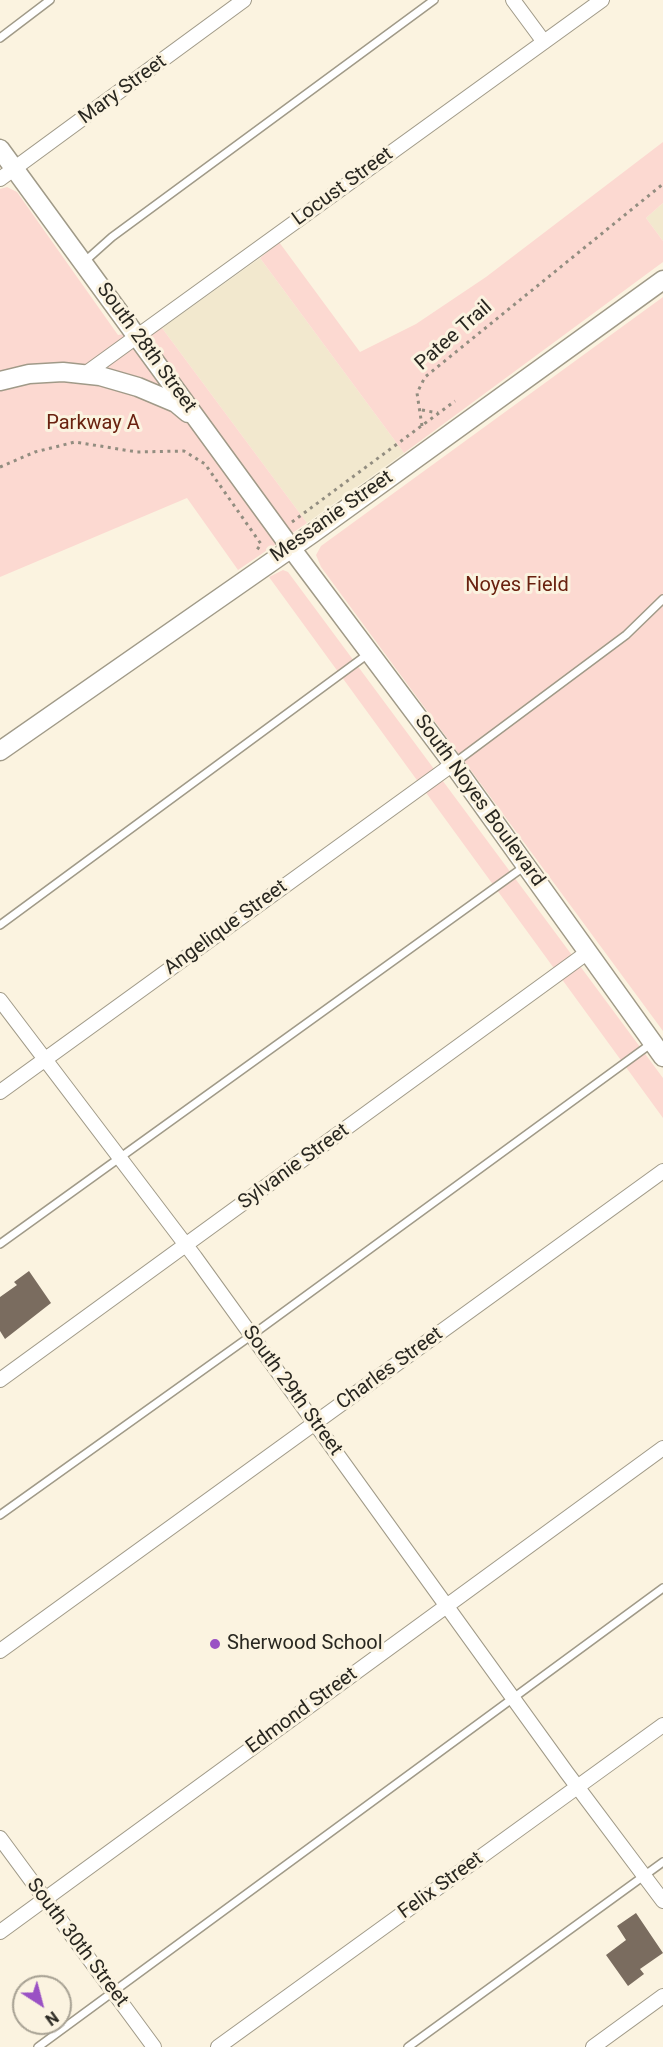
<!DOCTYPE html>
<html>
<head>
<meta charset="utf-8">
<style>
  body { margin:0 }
  #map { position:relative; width:663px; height:2047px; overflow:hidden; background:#fbf3e0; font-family:Roboto,sans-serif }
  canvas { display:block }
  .north { position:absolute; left:12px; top:1975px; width:60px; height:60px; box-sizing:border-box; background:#fbf3e0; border:2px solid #a7a193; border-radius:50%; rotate:144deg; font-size:16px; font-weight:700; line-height:24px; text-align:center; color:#292720 }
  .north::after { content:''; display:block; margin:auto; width:21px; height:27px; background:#9a51c4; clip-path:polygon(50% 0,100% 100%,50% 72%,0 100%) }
</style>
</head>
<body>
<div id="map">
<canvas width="663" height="2047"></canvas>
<div class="north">N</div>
</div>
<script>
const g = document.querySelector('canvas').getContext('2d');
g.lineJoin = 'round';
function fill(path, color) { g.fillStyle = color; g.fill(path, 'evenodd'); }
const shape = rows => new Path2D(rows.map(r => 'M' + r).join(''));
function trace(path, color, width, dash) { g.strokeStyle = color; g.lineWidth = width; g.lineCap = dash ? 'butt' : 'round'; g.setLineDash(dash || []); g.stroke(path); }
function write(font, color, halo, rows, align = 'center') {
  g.font = font + ' Roboto,sans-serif'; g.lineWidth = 6; g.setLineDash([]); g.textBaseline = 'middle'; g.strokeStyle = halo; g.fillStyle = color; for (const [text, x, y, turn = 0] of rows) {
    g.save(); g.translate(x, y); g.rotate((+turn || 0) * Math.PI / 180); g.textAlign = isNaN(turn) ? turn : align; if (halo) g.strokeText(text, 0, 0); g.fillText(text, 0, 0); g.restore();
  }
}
const built = shape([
  [663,203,663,241,646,218],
  [260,258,404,453,307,523,162,328]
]);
const green = shape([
  [663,142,663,203,646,218,663,241,663,262,404,453,260,258,279,242,360,352,416,324,486,277],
  [7,187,17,192,118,335,162,328,307,523,238,570,187,498,0,577,0,189],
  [663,297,663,1031,321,567,316,555,321,546],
  [283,570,288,572,663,1078,663,1118,269,577]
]);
const building = shape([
  [29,1271,51,1303,5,1339,0,1331,0,1297,17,1285,14,1282],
  [636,1913,663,1953,640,1969,644,1974,628,1986,606,1955,626,1940,617,1926]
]);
const path = shape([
  [422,410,438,413],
  [422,426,417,393,425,377,663,184],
  [0,467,35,452,75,442,137,452,184,451,205,464,261,544,257,550],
  [292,522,455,401]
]);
const service = shape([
  [0,38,50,0],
  [84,262,112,237,434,0],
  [453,764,626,635,663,599],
  [0,925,368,654],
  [0,1244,525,866],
  [0,1515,252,1335,652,1043],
  [38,2047,663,1588],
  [408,2047,663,1862]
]);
const minor = shape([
  [513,0,544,42],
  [0,179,244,0],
  [85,374,602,0],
  [0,1000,195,1257,567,1773,663,1901],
  [0,1092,453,764],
  [0,1380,588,952],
  [0,1651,663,1171],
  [0,1838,154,2047],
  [0,1932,663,1448],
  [218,2047,663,1725],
  [593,2047,663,1996]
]);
const tertiary = shape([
  [0,149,291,548,453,764,663,1057],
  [0,381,29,374,63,372,100,376,138,387,176,403,188,413],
  [0,751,313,533,663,280]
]);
const markers = [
  [215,1644,6,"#9a51c4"]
];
const streetNames = [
  ["Mary Street",123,90,-36],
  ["Locust Street",343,187,-36],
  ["Patee Trail",454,336,-41],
  ["South 28th Street",146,348,54],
  ["Messanie Street",332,517,-35],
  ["South Noyes Boulevard",479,801,54],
  ["Angelique Street",226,928,-36],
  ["Sylvanie Street",294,1167,-36],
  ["Charles Street",390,1369,-36],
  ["South 29th Street",292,1391,54],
  ["Edmond Street",302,1711,-36],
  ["Felix Street",441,1886,-36],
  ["South 30th Street",77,1943,53]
];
const parkNames = [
  ["Parkway A",93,424],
  ["Noyes Field",517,586]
];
const poiNames = [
  ["Sherwood School",227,1644]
];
fill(built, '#f2e8ce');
fill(green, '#fcd9d1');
fill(building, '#7a6c5f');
trace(service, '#a09a88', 10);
trace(minor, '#a09a88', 16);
trace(tertiary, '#a09a88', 21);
trace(path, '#928d80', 3, [3, 4.5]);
trace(service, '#fff', 7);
trace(minor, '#fff', 14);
trace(tertiary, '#fff', 18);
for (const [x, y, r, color] of markers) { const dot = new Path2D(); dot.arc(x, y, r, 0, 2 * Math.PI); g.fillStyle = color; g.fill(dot); trace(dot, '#fbf3e0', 2); }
write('20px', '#292720', '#fbf3e0', streetNames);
write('20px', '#69210f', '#fbf3e0', parkNames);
write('20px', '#292720', '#fbf3e0', poiNames, 'left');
</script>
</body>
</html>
